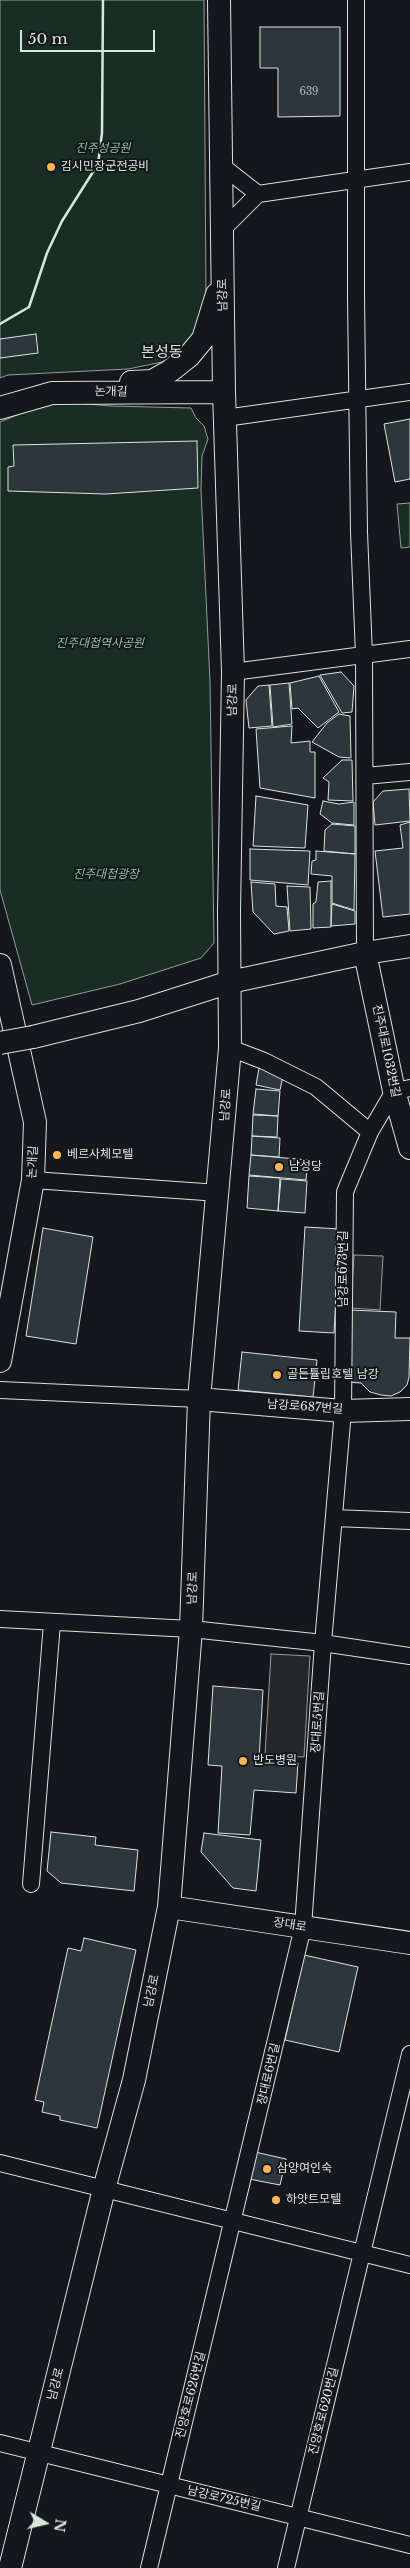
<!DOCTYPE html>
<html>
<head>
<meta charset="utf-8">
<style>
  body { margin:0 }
  #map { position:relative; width:410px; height:2568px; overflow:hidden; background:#14181c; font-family:"Libre Baskerville",serif }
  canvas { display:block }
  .north { position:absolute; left:20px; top:2498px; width:50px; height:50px; -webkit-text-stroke:4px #14181c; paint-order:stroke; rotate:99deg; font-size:14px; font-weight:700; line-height:20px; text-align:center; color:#d8e6dc }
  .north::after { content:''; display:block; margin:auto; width:18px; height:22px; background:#d8e6dc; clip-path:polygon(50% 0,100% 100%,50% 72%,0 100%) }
  .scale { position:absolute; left:20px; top:30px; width:135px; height:22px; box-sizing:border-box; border:2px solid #d8e6dc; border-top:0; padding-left:6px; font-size:15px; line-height:18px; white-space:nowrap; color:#d8e6dc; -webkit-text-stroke:4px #14181c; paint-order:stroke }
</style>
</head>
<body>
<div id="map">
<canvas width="410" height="2568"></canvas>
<div class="north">N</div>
<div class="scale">50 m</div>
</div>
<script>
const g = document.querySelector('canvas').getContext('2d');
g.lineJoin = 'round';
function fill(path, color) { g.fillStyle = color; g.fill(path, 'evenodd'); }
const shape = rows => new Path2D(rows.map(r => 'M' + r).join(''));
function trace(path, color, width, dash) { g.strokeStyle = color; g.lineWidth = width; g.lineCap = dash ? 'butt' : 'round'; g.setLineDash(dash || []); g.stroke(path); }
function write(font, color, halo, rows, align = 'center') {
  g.font = font + ' "Libre Baskerville","Noto Sans KR",serif'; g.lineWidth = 4; g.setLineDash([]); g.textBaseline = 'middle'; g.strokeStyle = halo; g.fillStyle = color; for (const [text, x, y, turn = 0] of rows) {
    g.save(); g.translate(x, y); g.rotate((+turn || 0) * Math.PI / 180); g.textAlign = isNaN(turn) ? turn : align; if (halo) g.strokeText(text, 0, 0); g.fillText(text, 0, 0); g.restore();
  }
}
const green = shape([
  [0,0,204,0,206,298,205,316,177,359,128,369,8,375,0,378,0,0],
  [51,401,111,406,191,408,196,418,204,426,208,439,202,456,201,490,210,682,214,943,201,958,120,984,32,1005,0,890,0,422,51,401],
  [410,503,410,547,401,548,397,504,410,503]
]);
const parking = shape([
  [354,1255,383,1256,380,1310,351,1308,354,1255],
  [271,1654,310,1656,304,1757,265,1755,271,1654]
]);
const building = shape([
  [260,27,340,27,340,116,278,117,278,68,260,68,260,27],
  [36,334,38,353,0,358,0,339,36,334],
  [410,419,410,479,395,482,384,424,410,419],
  [197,441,198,488,106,494,8,491,8,467,14,466,13,445,197,441],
  [341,672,354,686,352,712,342,713,320,675,341,672],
  [319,676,339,712,318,728,298,708,292,709,290,683,319,676],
  [289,683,292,724,273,727,270,685,289,683],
  [269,685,272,726,249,728,246,700,258,686,269,685],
  [339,714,350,716,351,758,339,757,312,742,327,723,339,714],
  [292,726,291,743,310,741,310,752,315,752,315,798,260,788,256,729,292,726],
  [342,760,352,760,353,801,328,800,329,782,323,778,342,760],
  [409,789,410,821,375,825,373,802,383,791,409,789],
  [256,796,308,805,305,848,253,846,256,796],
  [323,801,339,804,354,802,354,825,332,823,320,814,323,801],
  [410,822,410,914,383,917,375,851,403,848,400,825,410,822],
  [332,824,355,826,355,854,324,851,325,830,332,824],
  [250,849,310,851,308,885,250,880,250,849],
  [316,851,355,854,354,910,332,903,332,876,311,874,312,861,316,860,316,851],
  [331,881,331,927,313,928,313,904,316,902,318,882,331,881],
  [251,882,275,884,276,906,287,907,289,931,274,934,253,912,251,882],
  [287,886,310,887,311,929,290,931,287,886],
  [332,904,355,911,355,924,331,926,332,904],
  [259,1068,276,1072,283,1076,280,1090,256,1085,259,1068],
  [256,1089,280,1091,278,1116,253,1114,256,1089],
  [253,1115,278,1116,277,1137,252,1136,253,1115],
  [252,1136,280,1138,279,1157,251,1155,252,1136],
  [251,1155,308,1160,306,1180,249,1175,251,1155],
  [249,1176,280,1178,278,1211,247,1208,249,1176],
  [281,1179,307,1181,305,1213,278,1211,281,1179],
  [305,1227,340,1229,334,1333,299,1331,305,1227],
  [43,1228,93,1237,76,1344,26,1336,43,1228],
  [350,1310,396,1312,395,1338,410,1338,409,1377,407,1385,400,1392,391,1396,381,1395,370,1392,361,1383,347,1382,350,1310],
  [242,1352,317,1360,313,1397,238,1390,242,1352],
  [213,1686,263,1690,259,1760,298,1763,296,1793,254,1790,250,1835,218,1833,222,1766,208,1765,213,1686],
  [51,1832,96,1837,95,1845,138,1850,134,1891,61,1883,47,1871,51,1832],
  [204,1833,261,1840,256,1891,233,1888,201,1852,204,1833],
  [84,1938,136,1950,97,2128,60,2120,60,2116,42,2112,44,2102,35,2100,68,1948,81,1951,84,1938],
  [304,1955,358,1967,339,2052,285,2040,304,1955],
  [255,2152,286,2159,280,2185,249,2179,255,2152]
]);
const street = shape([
  [356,0,356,297,359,532,364,655,365,953],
  [221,165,258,194],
  [258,194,410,172],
  [222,230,258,194],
  [225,418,410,392],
  [233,672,410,649],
  [365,776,410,772],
  [230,1048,264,1061,316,1087,370,1132],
  [33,1180,219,1193],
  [0,1390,199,1399],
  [334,1518,410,1521],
  [0,1619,191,1629,323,1643,410,1656],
  [31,1884,52,1623],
  [0,2163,410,2265],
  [0,2443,410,2545],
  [149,2568,303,1927,323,1643,343,1411,345,1192,370,1132,394,1091,410,1088],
  [286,2568,410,2054]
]);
const secondary = shape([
  [131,382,152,381,170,371,189,356,203,339,217,294],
  [0,408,52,393,224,392],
  [365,953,394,1091,410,1148],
  [0,965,35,1122,33,1180,0,1361],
  [33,1037,139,1011,230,982,365,953,410,946],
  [199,1399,343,1411,410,1409],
  [169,1907,410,1943],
  [10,2568,104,2189,134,2080,169,1907,191,1629,199,1399,230,1048,229,912,233,672,224,392,219,0]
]);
const secondaryBridge = shape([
  [0,1043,33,1037]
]);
const wall = shape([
  [0,324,29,307,47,253,62,221,98,164,102,133,103,0]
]);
const markers = [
  [51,167,5,"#ffb74d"],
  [57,1155,5,"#ffb74d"],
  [279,1167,5,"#ffb74d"],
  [277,1375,5,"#ffb74d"],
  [243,1761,5,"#ffb74d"],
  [267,2169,5,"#ffb74d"],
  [276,2200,5,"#ffb74d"]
];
const numberNames = [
  ["639",309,92]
];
const parkNames = [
  ["진주성공원",103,149],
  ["진주대첩역사공원",100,644],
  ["진주대첩광장",106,875]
];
const poiNames = [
  ["김시민장군전공비",61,167],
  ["베르사체모텔",67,1155],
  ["남성당",289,1167],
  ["골든튤립호텔 남강",287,1375],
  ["반도병원",253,1761],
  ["삼양여인숙",277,2169],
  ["하얏트모텔",286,2200]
];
const streetNames = [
  ["남강로",223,295,-91],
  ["논개길",111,392,1],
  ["남강로",233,700,-89],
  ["진주대로1032번길",386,1051,78],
  ["남강로",226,1105,-86],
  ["논개길",33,1162,-87],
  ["남강로673번길",344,1269,-90],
  ["남강로687번길",305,1407,4],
  ["남강로",193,1588,-88],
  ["장대로5번길",318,1722,-86],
  ["장대로",290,1925,9],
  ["남강로",152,1991,-78],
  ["장대로6번길",269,2074,-77],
  ["남강로",56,2384,-76],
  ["진양호로626번길",191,2395,-76],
  ["진양호로620번길",324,2411,-76],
  ["남강로725번길",224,2499,13]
];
const quarterNames = [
  ["본성동",162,353]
];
fill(green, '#1a2d24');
trace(green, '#939e99', 1);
fill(parking, '#24282b');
trace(parking, '#939e99', 1);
fill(building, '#2c363c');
trace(building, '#d8e6dc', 1);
trace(street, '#d8e6dc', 18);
trace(secondary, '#d8e6dc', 24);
trace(street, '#14181c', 16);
trace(secondary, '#14181c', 22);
trace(secondaryBridge, '#d8e6dc', 24, []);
trace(secondaryBridge, '#14181c', 22);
trace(wall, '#d8e6dc', 2.5);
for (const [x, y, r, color] of markers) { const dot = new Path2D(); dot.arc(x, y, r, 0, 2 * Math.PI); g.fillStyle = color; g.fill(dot); trace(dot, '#14181c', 2); }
write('10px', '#adbab4', null, numberNames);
write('italic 12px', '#8ac095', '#14181c', parkNames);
write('12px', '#d8e6dc', '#14181c', poiNames, 'left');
write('12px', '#d8e6dc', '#14181c', streetNames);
write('15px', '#d8e6dc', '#14181c', quarterNames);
</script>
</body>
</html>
